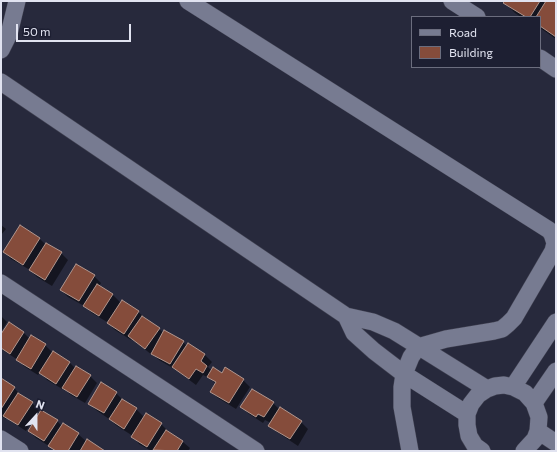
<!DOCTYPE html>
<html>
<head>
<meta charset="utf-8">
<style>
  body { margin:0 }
  #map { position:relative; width:557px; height:452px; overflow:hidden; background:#27293c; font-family:Commissioner,sans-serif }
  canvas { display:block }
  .frame { position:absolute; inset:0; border:2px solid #e1e3f0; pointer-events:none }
  .legend { position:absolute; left:411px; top:16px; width:130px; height:52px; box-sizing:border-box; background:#1d1f32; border:1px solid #6b6d7e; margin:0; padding:5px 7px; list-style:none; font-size:12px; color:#e1e3f0 }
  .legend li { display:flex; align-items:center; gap:8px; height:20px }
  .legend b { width:20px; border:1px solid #6b6d7e }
  .north { position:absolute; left:16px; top:396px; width:40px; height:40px; -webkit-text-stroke:3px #1d1f32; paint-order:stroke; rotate:21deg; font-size:11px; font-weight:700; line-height:16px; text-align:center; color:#e1e3f0 }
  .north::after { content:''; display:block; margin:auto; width:14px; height:18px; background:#e1e3f0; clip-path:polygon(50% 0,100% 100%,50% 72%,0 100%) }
  .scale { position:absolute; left:16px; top:24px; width:115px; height:18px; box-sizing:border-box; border:2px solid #e1e3f0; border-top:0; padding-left:5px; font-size:12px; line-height:14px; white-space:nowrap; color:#e1e3f0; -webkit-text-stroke:3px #1d1f32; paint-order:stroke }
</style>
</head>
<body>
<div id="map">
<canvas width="557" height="452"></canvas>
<div class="frame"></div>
<ul class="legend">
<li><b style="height:5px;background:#777b91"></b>Road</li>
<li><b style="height:11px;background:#854c3b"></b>Building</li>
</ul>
<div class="north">N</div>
<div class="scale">50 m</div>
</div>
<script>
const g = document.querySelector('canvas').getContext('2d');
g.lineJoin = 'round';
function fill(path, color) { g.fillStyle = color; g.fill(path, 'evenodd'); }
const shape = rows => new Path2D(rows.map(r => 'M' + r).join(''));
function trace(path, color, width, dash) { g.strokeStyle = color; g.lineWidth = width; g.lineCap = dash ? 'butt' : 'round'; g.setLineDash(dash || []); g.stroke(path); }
const shadow = shape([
  [506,1,556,1,556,39,540,28,540,17,521,17,515,13,505,3],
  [1,225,6,229,1,235],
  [39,238,46,245,61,253,68,260,52,286,37,277,30,270,11,259,4,252],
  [94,276,101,283,99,286,113,295,121,303,122,301,138,312,164,333,183,342,187,346,189,344,205,355,212,362,208,367,212,371,243,380,250,387,236,409,218,398,211,392,216,384,211,379,203,375,196,385,176,370,159,360,153,354,152,355,132,339,131,340,115,330,107,322,92,313,86,307,68,297,61,290],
  [1,316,7,322,1,332],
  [24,333,30,339,45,345,53,353,70,363,75,368,76,367,90,376,97,383,85,403,71,395,65,389,64,390,47,380,40,372,38,375,25,367,18,360,1,349,1,336],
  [1,379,14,388,21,395,21,396,32,403,39,410,26,431,12,422,7,418,6,419,1,416],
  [116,393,123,400,123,401,136,409,144,417,146,415,161,424,168,431,168,432,183,442,190,448,188,451,151,451,139,444,133,436,117,426,109,419,96,410,89,403],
  [273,403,280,410,301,422,308,429,298,446,277,432,270,425,271,423,265,420,263,423,249,414,242,407],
  [57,421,62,426,63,424,78,434,87,442,104,451,54,451,49,446,36,438,29,431]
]);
const building = shape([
  [505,1,540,1,530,17,526,17,503,3,505,1],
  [546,1,556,1,556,37,540,26,540,17,536,17,546,1],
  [20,225,40,238,23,265,3,252,20,225],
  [46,243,62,252,45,280,29,270,46,243],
  [76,264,95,275,79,301,60,290,76,264],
  [97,284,113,294,99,316,83,306,97,284],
  [122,300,139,311,124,334,107,323,122,300],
  [142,316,160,328,145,349,128,336,142,316],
  [9,322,24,332,10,354,1,348,1,334,9,322],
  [164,330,184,341,170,364,151,354,164,330],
  [31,335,46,344,31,369,16,360,31,335],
  [188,343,205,354,201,361,207,366,203,373,196,369,189,379,172,367,188,343],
  [53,351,70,362,56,384,39,373,53,351],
  [76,366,91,375,77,397,62,388,76,366],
  [213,367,222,373,225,367,244,379,229,403,210,392,216,382,207,377,213,367],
  [1,378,15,387,1,409,1,378],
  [101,382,117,392,104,413,88,404,101,382],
  [252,389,274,402,264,417,258,414,256,417,240,407,252,389],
  [18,393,33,402,18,425,3,416,18,393],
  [122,399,137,408,124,429,109,419,122,399],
  [280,407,302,421,290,439,268,426,280,407],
  [41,410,58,420,44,441,28,431,41,410],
  [146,413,162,423,147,447,131,437,146,413],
  [63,423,79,433,68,451,56,451,48,446,63,423],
  [166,430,183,441,177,451,153,450,166,430],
  [87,439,105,451,80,451,87,439]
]);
const minor = shape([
  [188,1,549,230,552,234,555,243,553,251,514,318,508,324,502,329,494,331,446,339,418,347,411,357,404,374,402,387,402,407,410,451],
  [452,1,477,17],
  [1,50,9,34,17,1],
  [540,58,556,69],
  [1,82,346,316],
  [1,283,256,451],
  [513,387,556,322],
  [534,403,556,371],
  [467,414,404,374,374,351,354,333,346,316,373,322,394,331,487,389],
  [538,431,556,443],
  [1,439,20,451],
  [482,451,475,446,469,436,467,425,467,414,471,404,478,395,487,389,495,386,504,385,513,387,525,393,534,403,539,417,538,431,535,439,524,451]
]);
fill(shadow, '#0007');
fill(building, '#854c3b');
trace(building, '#b1968e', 1);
trace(minor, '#424353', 18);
trace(minor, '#777b91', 17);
</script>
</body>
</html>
